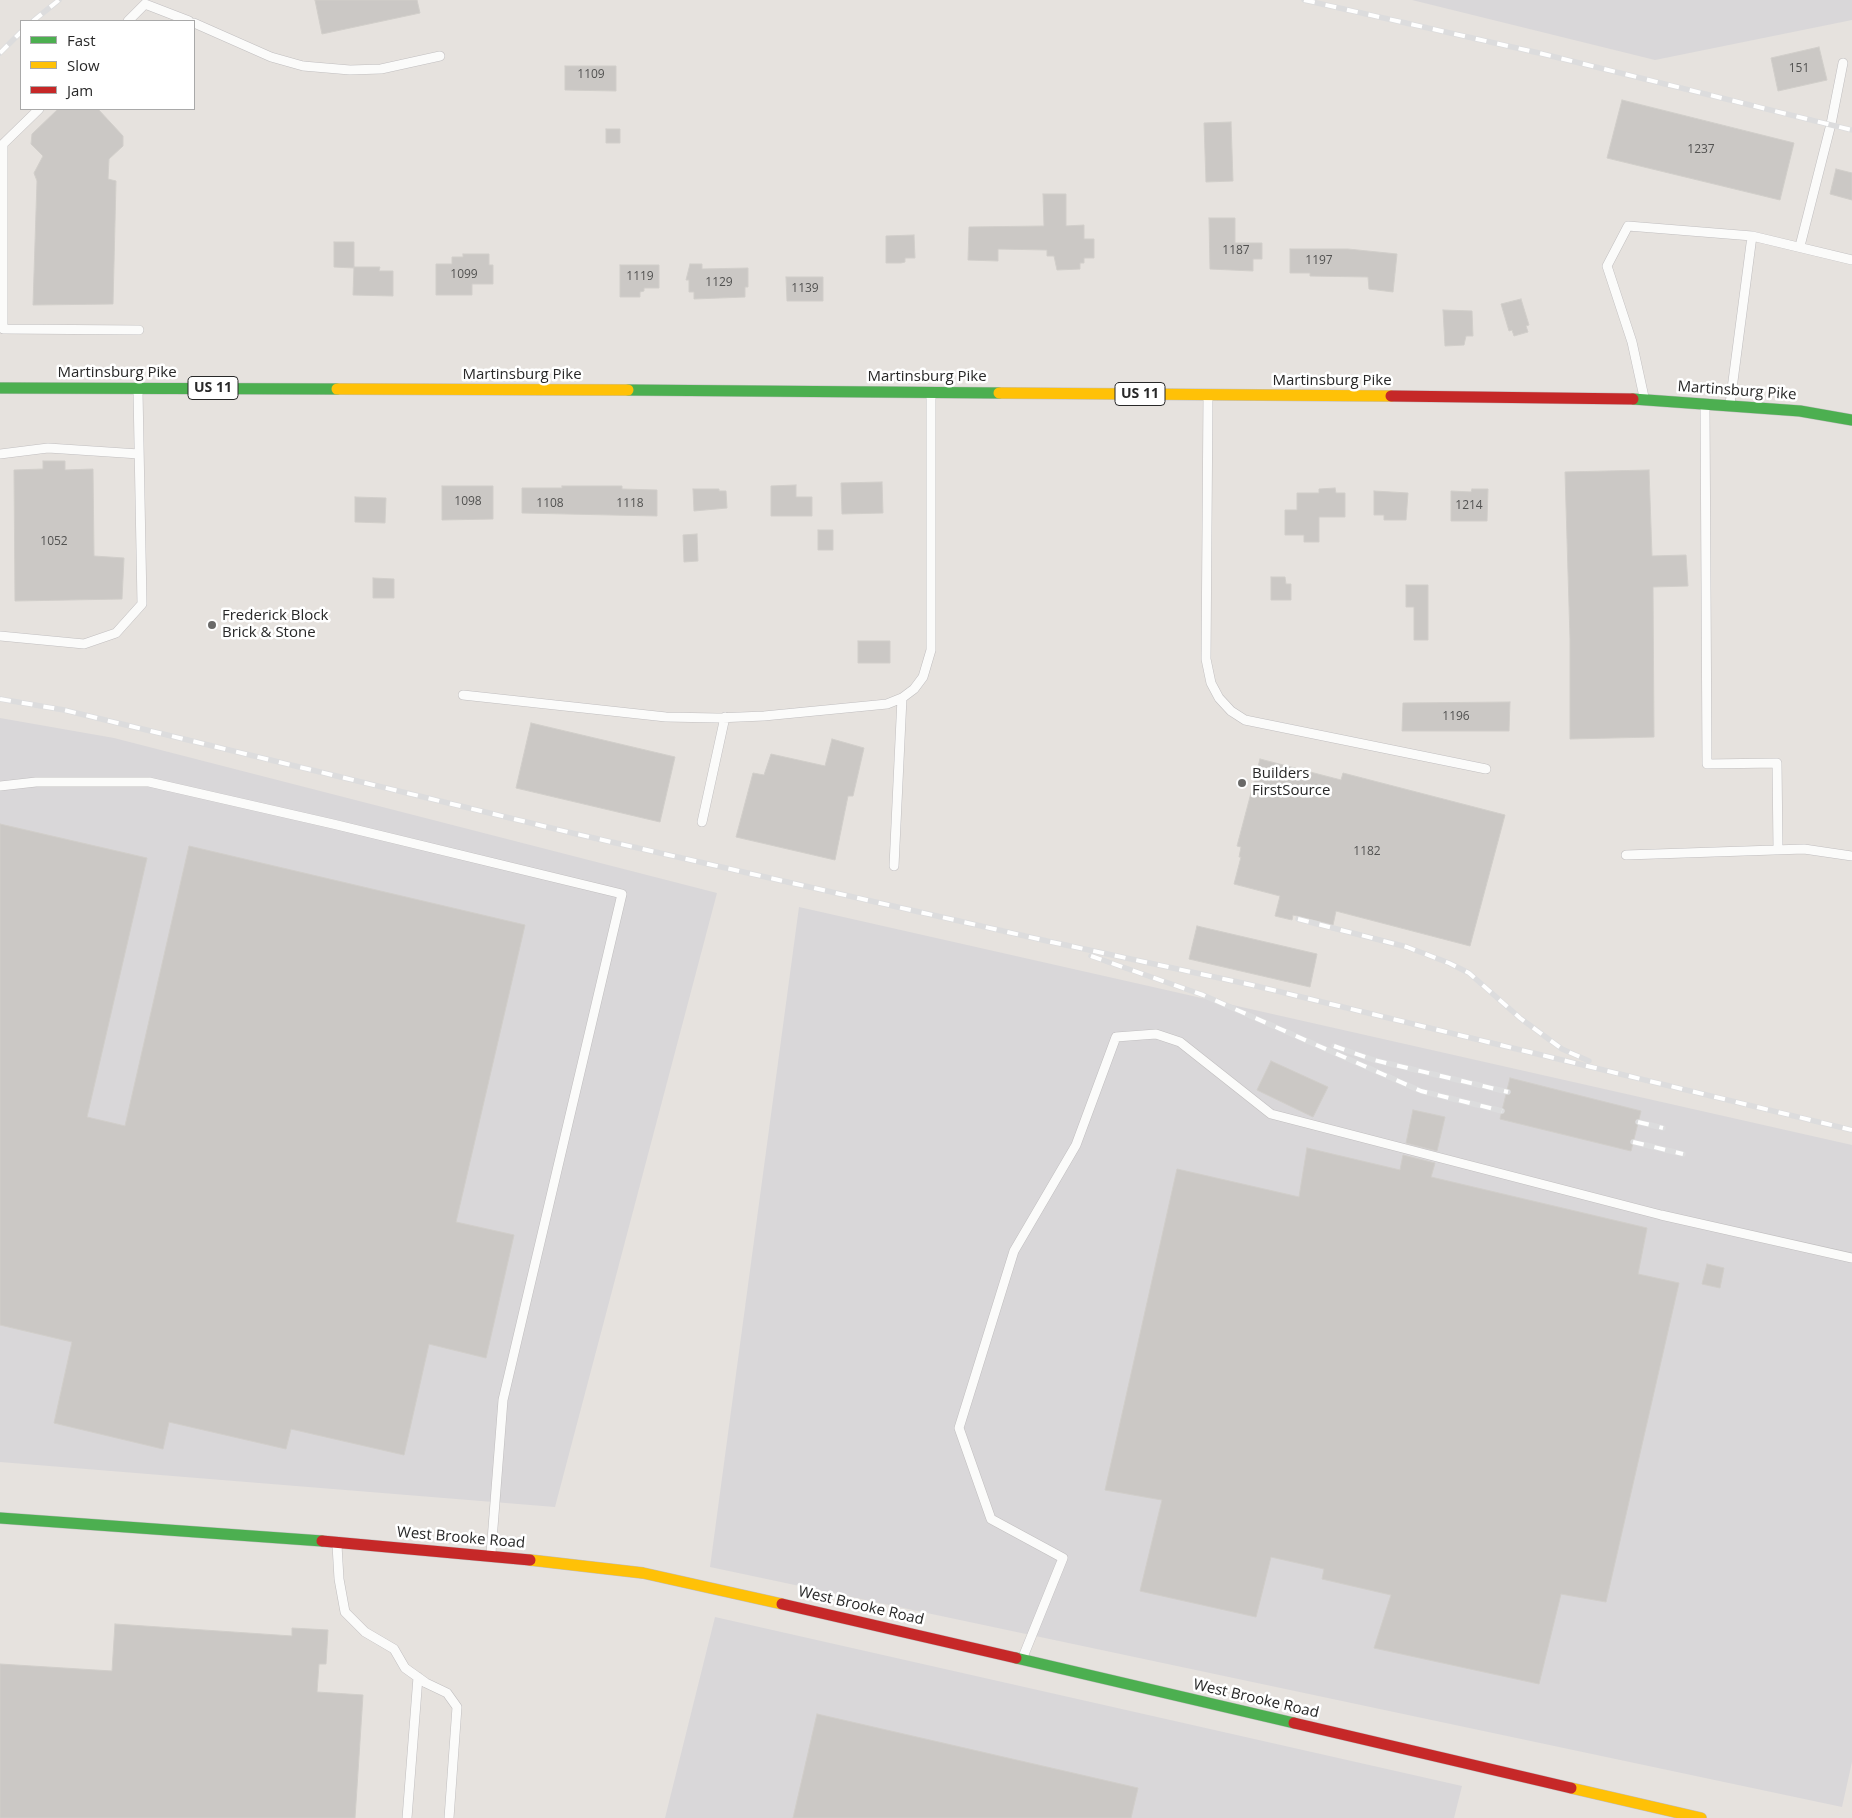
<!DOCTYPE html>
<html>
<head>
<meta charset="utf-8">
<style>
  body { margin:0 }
  #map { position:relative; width:1852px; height:1818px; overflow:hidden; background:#e6e2de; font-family:"Open Sans",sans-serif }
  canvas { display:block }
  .legend { position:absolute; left:20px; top:20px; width:175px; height:90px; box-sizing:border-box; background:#fff; border:1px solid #a9a9a9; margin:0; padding:6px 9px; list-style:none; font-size:15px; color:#282828 }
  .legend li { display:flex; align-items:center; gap:10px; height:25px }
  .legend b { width:25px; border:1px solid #a9a9a9 }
</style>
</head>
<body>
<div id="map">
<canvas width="1852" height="1818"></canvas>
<ul class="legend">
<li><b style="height:6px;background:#4caf50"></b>Fast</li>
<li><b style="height:6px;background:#ffc107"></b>Slow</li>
<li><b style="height:6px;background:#c62828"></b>Jam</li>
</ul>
</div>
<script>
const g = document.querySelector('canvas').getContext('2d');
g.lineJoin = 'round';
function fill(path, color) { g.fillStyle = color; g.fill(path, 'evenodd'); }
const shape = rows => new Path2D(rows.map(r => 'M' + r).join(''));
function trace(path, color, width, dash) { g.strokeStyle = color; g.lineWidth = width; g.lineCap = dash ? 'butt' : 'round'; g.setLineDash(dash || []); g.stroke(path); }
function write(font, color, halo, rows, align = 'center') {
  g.font = font + ' "Open Sans",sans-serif'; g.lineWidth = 5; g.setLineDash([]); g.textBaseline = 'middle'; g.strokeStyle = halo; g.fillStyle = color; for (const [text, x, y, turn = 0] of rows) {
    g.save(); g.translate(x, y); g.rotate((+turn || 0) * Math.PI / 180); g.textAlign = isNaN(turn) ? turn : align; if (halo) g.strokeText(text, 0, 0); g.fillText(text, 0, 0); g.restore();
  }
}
const industrial = shape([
  [1412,0,1852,0,1852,20,1655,60],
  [0,718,114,738,717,893,555,1507,0,1462],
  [799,907,1852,1145,1852,1762,1842,1807,710,1567],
  [715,1617,1462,1786,1454,1818,665,1818]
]);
const building = shape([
  [315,0,417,0,420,13,322,34,315,0],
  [1819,47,1827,80,1778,91,1771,58,1819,47],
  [565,66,616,66,616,91,565,90,565,66],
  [1622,100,1794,143,1780,200,1607,158,1622,100],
  [58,109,98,109,123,136,123,146,109,159,108,179,116,181,113,304,33,305,37,181,34,173,43,156,31,144,32,134,58,109],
  [1231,122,1233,181,1206,182,1204,123,1231,122],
  [606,129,620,129,620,143,606,143,606,129],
  [1836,169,1852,173,1852,200,1830,194,1836,169],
  [1043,194,1066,194,1066,226,1084,225,1084,239,1094,239,1094,258,1084,258,1084,263,1080,263,1080,269,1057,270,1054,256,1047,256,1047,250,998,249,998,261,968,260,969,227,1044,226,1043,194],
  [1209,218,1235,218,1235,243,1262,243,1262,259,1253,259,1253,271,1210,269,1209,218],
  [914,235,915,258,905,258,905,262,901,263,886,263,886,236,914,235],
  [334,242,354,242,354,268,334,267,334,242],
  [1290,249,1348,249,1397,254,1393,292,1369,289,1368,277,1310,276,1310,273,1290,273,1290,249],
  [463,254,489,254,489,265,493,265,493,284,472,284,472,295,436,295,436,264,452,264,452,257,463,257,463,254],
  [690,264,702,264,702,269,748,268,748,287,745,287,745,297,694,299,694,292,689,292,689,280,686,280,690,264],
  [620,265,659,265,659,288,644,288,644,291,640,292,640,297,620,297,620,265],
  [354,267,380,267,379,271,393,271,393,296,353,295,354,267],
  [786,277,823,277,823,301,787,301,786,277],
  [1521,299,1529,325,1526,326,1528,332,1514,336,1512,330,1509,331,1501,304,1521,299],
  [1443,310,1472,311,1473,336,1466,336,1464,345,1445,346,1443,310],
  [43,461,65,461,65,470,93,469,94,556,124,558,122,599,15,601,14,470,43,469,43,461],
  [1649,470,1652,556,1686,555,1688,586,1653,587,1654,737,1570,739,1570,639,1565,472,1649,470],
  [882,482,883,513,842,514,841,483,882,482],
  [796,485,796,497,812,497,812,516,771,516,771,486,796,485],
  [442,486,493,486,493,519,442,520,442,486],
  [562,486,622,486,622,489,657,490,657,516,522,513,522,488,562,488,562,486],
  [1335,488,1336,493,1345,493,1345,517,1319,517,1319,542,1304,542,1304,535,1285,535,1285,510,1297,510,1297,493,1319,493,1319,489,1335,488],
  [693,489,719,489,719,491,726,491,727,508,694,511,693,489],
  [1472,489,1488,489,1487,521,1451,521,1451,491,1471,492,1472,489],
  [1374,491,1408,493,1406,520,1384,520,1384,515,1374,515,1374,491],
  [355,497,386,498,385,523,355,522,355,497],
  [818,530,833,530,833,550,818,550,818,530],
  [697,534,698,561,684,562,683,535,697,534],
  [1271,577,1285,577,1286,584,1291,584,1291,600,1271,600,1271,577],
  [373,578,394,579,394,598,373,598,373,578],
  [1406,585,1428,585,1428,640,1414,640,1414,607,1406,607,1406,585],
  [858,641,890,641,890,663,858,663,858,641],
  [1510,702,1509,731,1402,731,1403,703,1510,702],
  [531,723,675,757,660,822,516,788,531,723],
  [832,739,864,748,853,796,848,796,835,860,736,837,753,773,764,775,771,754,825,766,832,739],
  [1260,759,1341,780,1343,773,1505,815,1470,946,1336,911,1333,925,1293,915,1292,920,1275,916,1280,896,1234,884,1241,857,1239,857,1241,847,1237,846,1260,759],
  [0,824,147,858,87,1117,125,1126,189,846,525,925,456,1222,514,1235,486,1358,429,1344,404,1455,291,1429,286,1449,169,1422,163,1449,54,1423,72,1342,0,1325,0,824],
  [1197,926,1317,954,1310,987,1189,959,1197,926],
  [1271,1061,1328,1087,1313,1117,1257,1090,1271,1061],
  [1510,1078,1641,1111,1631,1151,1500,1119,1510,1078],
  [1413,1110,1445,1117,1437,1151,1406,1143,1413,1110],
  [1307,1148,1400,1170,1403,1155,1435,1163,1431,1177,1647,1228,1638,1274,1679,1283,1606,1602,1561,1594,1539,1684,1374,1648,1391,1595,1322,1579,1324,1569,1271,1557,1256,1617,1140,1591,1162,1500,1105,1490,1177,1169,1299,1197,1307,1148],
  [1707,1264,1724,1268,1720,1288,1702,1284,1707,1264],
  [115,1624,292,1636,292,1628,328,1630,326,1664,319,1664,317,1692,363,1695,355,1818,0,1818,0,1664,112,1671,115,1624],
  [817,1714,1138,1788,1131,1818,793,1818,817,1714]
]);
const lane = shape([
  [128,21,145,4,189,21],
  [194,23,271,57,303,66,350,70,381,69,440,56],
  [39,109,3,144,3,329,139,330],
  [1800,246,1831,124,1843,63],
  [1208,396,1206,659,1211,683,1219,698,1231,711,1245,720,1486,769],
  [1644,397,1632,342,1607,266,1628,226,1752,236,1852,260],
  [1730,404,1752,236],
  [1705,408,1707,764,1777,763,1778,849],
  [0,454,48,448,139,454],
  [0,636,84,644,116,633,142,604,138,391],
  [463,695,666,717,717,718,764,716,887,704,902,698,914,689,923,677,931,650,931,395],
  [0,786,36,782,149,782,333,824,622,894,503,1400,491,1553],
  [702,822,725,717],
  [1626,855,1804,849,1852,856],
  [894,866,902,698],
  [337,1545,339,1579,345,1612,365,1632,394,1649,405,1668,426,1683,447,1693,457,1707,449,1818],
  [1023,1657,1063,1558,991,1519,959,1428,1014,1251,1076,1145,1116,1037,1156,1034,1180,1042,1271,1114,1661,1215,1852,1258],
  [407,1818,418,1677]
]);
const fast = shape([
  [0,388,337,389],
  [628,390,999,393],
  [1633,399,1800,411,1852,420],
  [0,1518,322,1541],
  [1016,1658,1294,1723]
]);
const slow = shape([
  [337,389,628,390],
  [999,393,1391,396],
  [530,1560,643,1573,782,1604],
  [1571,1788,1701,1818]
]);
const jam = shape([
  [1391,396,1633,399],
  [322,1541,530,1560],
  [782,1604,1016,1658],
  [1294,1723,1571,1788]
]);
const rail = shape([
  [1304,0,1539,53,1852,130],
  [33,21,59,0],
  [0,53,21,32],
  [0,699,64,710,572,833,1047,941,1252,985,1852,1130],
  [1298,919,1407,947,1449,963,1469,973,1520,1018,1562,1049,1589,1061],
  [1091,956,1203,995,1421,1091,1502,1111],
  [1334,1046,1374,1060,1508,1092],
  [1638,1122,1663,1128],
  [1633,1142,1683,1154]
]);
const markers = [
  [212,625,5,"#6a6968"],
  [1242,783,5,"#6a6968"]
];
const numberNames = [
  ["151",1799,69],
  ["1109",591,75],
  ["1237",1701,150],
  ["1187",1236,251],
  ["1197",1319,261],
  ["1099",464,275],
  ["1119",640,277],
  ["1129",719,283],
  ["1139",805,289],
  ["1098",468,502],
  ["1108",550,504],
  ["1118",630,504],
  ["1214",1469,506],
  ["1052",54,542],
  ["1196",1456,717],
  ["1182",1367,852]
];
const shields = [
  [213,388,50],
  [1140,394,50]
];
const shieldNames = [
  ["US 11",213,388],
  ["US 11",1140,394]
];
const streetNames = [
  ["Martinsburg Pike",117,373],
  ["Martinsburg Pike",522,375],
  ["Martinsburg Pike",927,377],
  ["Martinsburg Pike",1332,381],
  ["Martinsburg Pike",1737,391,4],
  ["West Brooke Road",461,1538,5],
  ["West Brooke Road",861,1606,13],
  ["West Brooke Road",1256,1699,13]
];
const poiNames = [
  ["Frederick Block",222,616],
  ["Brick & Stone",222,633],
  ["Builders",1252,774],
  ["FirstSource",1252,791]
];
fill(industrial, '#d9d7d9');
fill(building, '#cbc8c5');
trace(building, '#d1ceca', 1);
trace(lane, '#c0bebf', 10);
trace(fast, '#c0bebf', 12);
trace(slow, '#c0bebf', 12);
trace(jam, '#c0bebf', 12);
trace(lane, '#fbfbfa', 9);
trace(fast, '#4caf50', 11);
trace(slow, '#ffc107', 11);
trace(jam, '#c62828', 11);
trace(rail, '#dcdcdd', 5.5);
trace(rail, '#fff', 4, [11]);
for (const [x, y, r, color] of markers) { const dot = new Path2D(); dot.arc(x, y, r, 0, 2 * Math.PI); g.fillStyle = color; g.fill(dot); trace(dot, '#fff', 2); }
write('12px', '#525251', null, numberNames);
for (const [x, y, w] of shields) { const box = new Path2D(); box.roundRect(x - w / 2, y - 11.5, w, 23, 4); g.fillStyle = '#fff'; g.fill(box); trace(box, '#282828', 1); }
write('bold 14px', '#282828', null, shieldNames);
write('15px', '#282828', '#fff', streetNames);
write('15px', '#282828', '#fff', poiNames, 'left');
</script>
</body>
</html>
